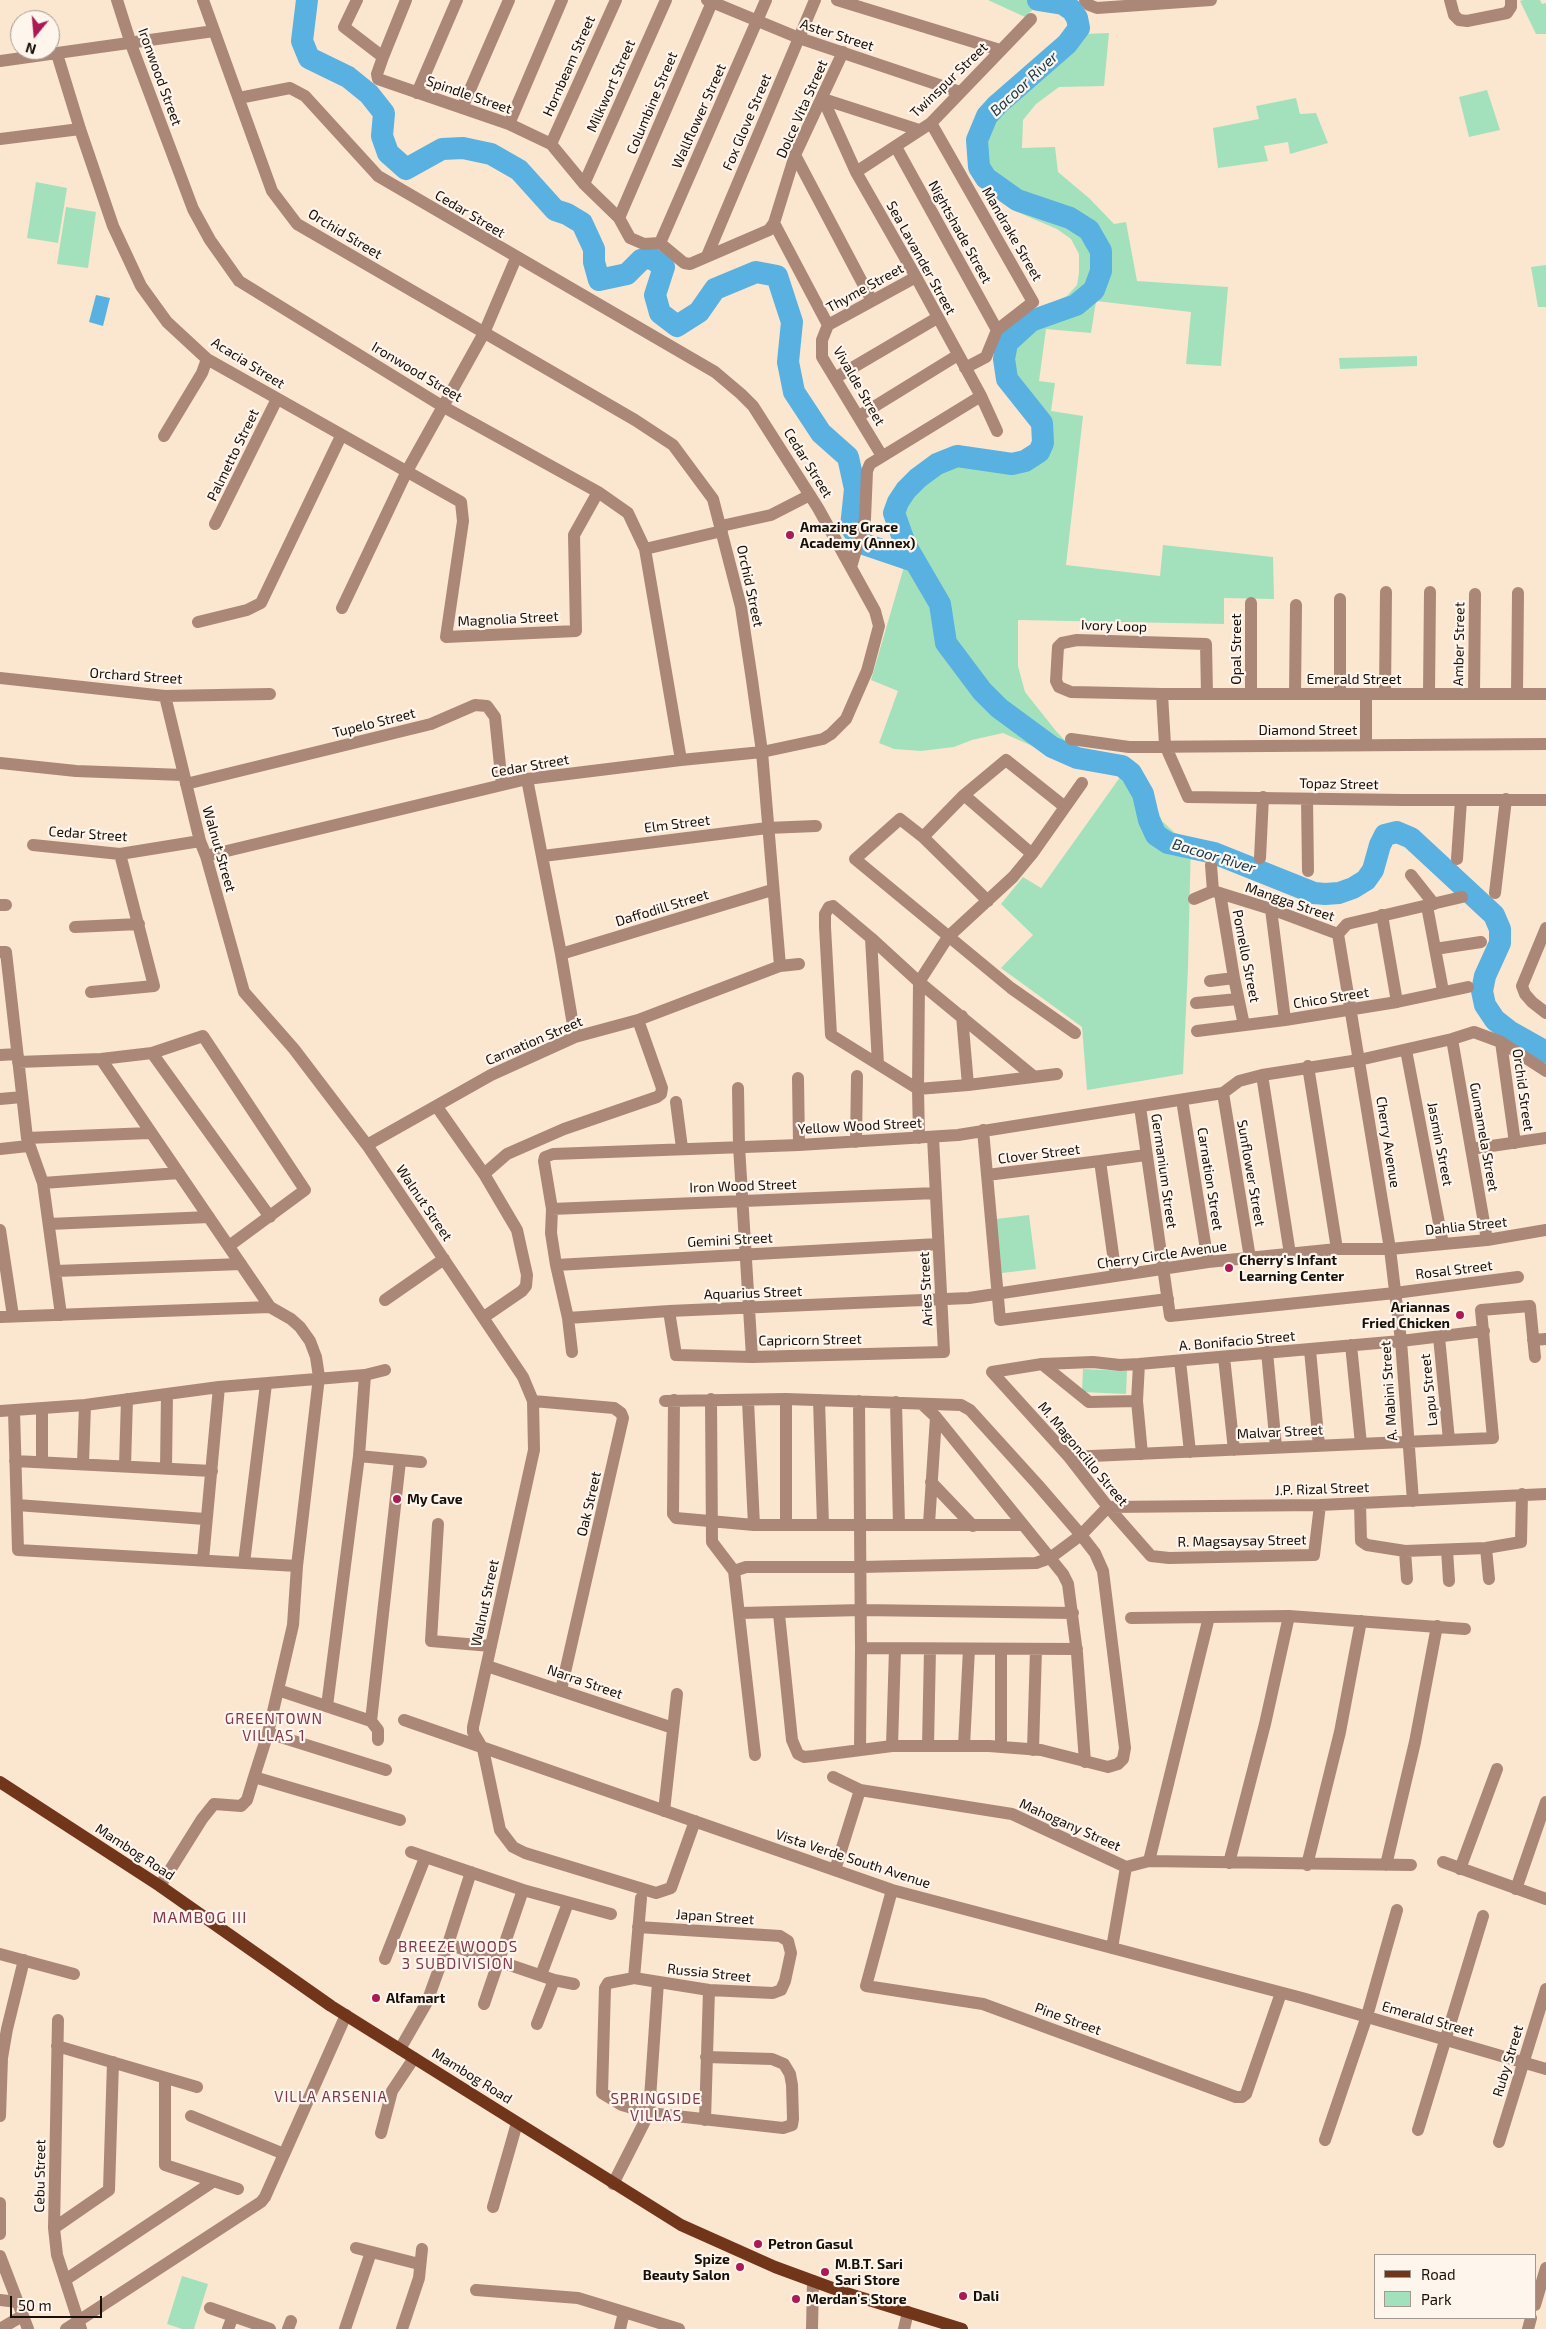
<!DOCTYPE html>
<html>
<head>
<meta charset="utf-8">
<style>
  body { margin:0 }
  #map { position:relative; width:1546px; height:2329px; overflow:hidden; background:#fbe6d0; font-family:"Exo 2",sans-serif }
  canvas { display:block }
  .legend { position:absolute; left:1374px; top:2254px; width:162px; height:65px; box-sizing:border-box; background:#fef5ed; border:1px solid #a29991; margin:0; padding:6px 9px; list-style:none; font-size:15px; color:#171008 }
  .legend li { display:flex; align-items:center; gap:10px; height:25px }
  .legend b { width:25px; border:1px solid #a29991 }
  .north { position:absolute; left:10px; top:10px; width:50px; height:50px; box-sizing:border-box; background:#fef5ed; border:1px solid #a29991; border-radius:50%; rotate:197deg; font-size:14px; font-weight:700; line-height:20px; text-align:center; color:#171008 }
  .north::after { content:''; display:block; margin:auto; width:18px; height:22px; background:#aa1a54; clip-path:polygon(50% 0,100% 100%,50% 72%,0 100%) }
  .scale { position:absolute; left:10px; top:2296px; width:92px; height:22px; box-sizing:border-box; border:2px solid #171008; border-top:0; padding-left:6px; font-size:15px; line-height:18px; white-space:nowrap; color:#171008; -webkit-text-stroke:4px #fef5ed; paint-order:stroke }
</style>
</head>
<body>
<div id="map">
<canvas width="1546" height="2329"></canvas>
<ul class="legend">
<li><b style="height:6px;background:#71351a"></b>Road</li>
<li><b style="height:14px;background:#a3e1bd"></b>Park</li>
</ul>
<div class="north">N</div>
<div class="scale">50 m</div>
</div>
<script>
const g = document.querySelector('canvas').getContext('2d');
g.lineJoin = 'round';
function fill(path, color) { g.fillStyle = color; g.fill(path, 'evenodd'); }
const shape = rows => new Path2D(rows.map(r => 'M' + r).join(''));
function trace(path, color, width, dash) { g.strokeStyle = color; g.lineWidth = width; g.lineCap = dash ? 'butt' : 'round'; g.setLineDash(dash || []); g.stroke(path); }
function write(font, color, halo, rows, align = 'center') {
  g.font = font + ' "Exo 2",sans-serif'; g.lineWidth = 4.5; g.setLineDash([]); g.textBaseline = 'middle'; g.strokeStyle = halo; g.fillStyle = color; for (const [text, x, y, turn = 0] of rows) {
    g.save(); g.translate(x, y); g.rotate((+turn || 0) * Math.PI / 180); g.textAlign = isNaN(turn) ? turn : align; if (halo) g.strokeText(text, 0, 0); g.fillText(text, 0, 0); g.restore();
  }
}
const green = shape([
  [988,0,1061,0,1070,5,1080,15,1084,34,1109,33,1104,86,1059,87,1036,104,1023,120,1022,148,1055,147,1058,172,1089,198,1114,224,1126,222,1137,281,1228,287,1221,366,1186,364,1191,312,1096,301,1091,333,1046,329,1039,381,1055,383,1051,411,1083,416,1066,565,1160,576,1163,545,1273,557,1274,599,1224,598,1224,624,1018,620,1018,666,1025,692,1056,731,1071,747,1127,757,1144,776,1162,821,1175,833,1191,838,1188,967,1183,1074,1087,1090,1082,1027,1001,968,1033,935,1001,904,1023,877,1041,888,1123,773,1082,765,1057,757,1003,733,972,740,954,747,921,751,894,749,879,743,898,691,871,680,906,560,895,527,893,511,895,495,903,484,936,459,954,450,970,450,1008,458,1025,455,1033,450,1037,440,1036,429,1003,379,998,365,1001,342,1014,324,1030,312,1067,296,1077,285,1079,273,1079,254,1071,239,1057,229,1015,211,998,199,980,182,969,153,972,131,985,108,1063,41,1070,33,1071,26,1065,17,1054,8,1038,5,1025,17],
  [1523,0,1540,0,1542,4,1546,3,1546,34,1536,34,1520,1],
  [1487,90,1500,130,1469,137,1459,97],
  [1296,98,1300,114,1316,113,1328,143,1290,154,1288,142,1264,146,1268,161,1218,168,1213,128,1259,119,1256,106],
  [36,182,67,188,58,243,27,238],
  [66,207,96,212,88,268,57,264],
  [1546,265,1546,307,1538,307,1531,267],
  [1417,356,1417,366,1340,369,1339,358],
  [1029,1215,1036,1269,1002,1273,996,1219],
  [1083,1369,1127,1371,1126,1394,1082,1392],
  [182,2276,208,2284,194,2329,182,2329,167,2324]
]);
const water = shape([
  [96,295,110,298,103,326,89,322]
]);
const river = shape([
  [307,0,302,41,309,58,348,77,369,94,384,113,382,136,388,153,406,169,442,149,463,148,491,154,519,170,555,210,567,214,582,223,594,249,594,262,599,280,627,274,641,260,650,257,664,267,655,295,660,313,677,326,699,312,715,289,756,272,777,276,792,322,788,362,794,392,821,433,848,457,855,489,851,527,861,543,914,561],
  [1038,0,1063,4,1072,10,1077,18,1079,28,1067,44,997,105,987,116,977,140,979,167,986,178,1017,200,1070,218,1089,230,1101,251,1101,271,1094,290,1076,305,1031,321,1007,343,1004,359,1007,379,1042,423,1043,443,1039,452,1025,461,1012,464,957,456,937,464,918,478,906,490,898,502,894,513,905,544,940,604,946,643,982,691,999,708,1052,747,1077,758,1122,766,1131,773,1143,794,1149,820,1156,835,1168,843,1214,853,1314,893,1325,894,1339,893,1353,888,1366,880,1373,870,1380,845,1385,835,1397,832,1411,838,1494,915,1500,929,1500,943,1485,976,1482,991,1485,1005,1495,1020,1509,1031,1546,1052]
]);
const minor = shape([
  [117,0,131,44,193,209,210,240,239,281,442,406,598,492,628,513,645,549,681,760],
  [203,0,272,191,297,224,635,420,673,445,713,499,741,607,752,680,762,752,780,966],
  [357,0,344,27,383,57],
  [406,0,383,57,377,74,378,79,509,124,551,144,584,184,619,218,630,238,644,244,660,243],
  [707,0,799,38,960,92],
  [837,0,1000,50],
  [1085,0,1089,5,1097,8,1211,0],
  [1450,0,1454,15,1459,20,1467,21,1507,13,1511,7,1511,0],
  [57,54,80,129,113,226,141,286,167,322,207,359,461,502,463,521,446,637,576,631,574,535,598,492],
  [0,61,214,31],
  [417,93,457,0],
  [823,99,856,172,916,277,981,396,997,431],
  [823,99,919,130],
  [462,108,509,0],
  [931,123,1033,302,997,330,986,357,965,368],
  [509,124,562,0],
  [0,139,80,129],
  [551,144,616,0],
  [896,147,997,330],
  [795,155,872,301],
  [856,172,931,123,1031,19],
  [584,184,666,0],
  [619,218,713,0],
  [774,223,828,325],
  [660,243,684,263,690,264,769,230,774,223,795,155,843,52],
  [660,243,766,0],
  [707,256,815,0],
  [828,325,822,340,822,357,882,456],
  [828,325,916,277],
  [835,378,937,318],
  [859,416,958,355],
  [164,436,202,373,207,359],
  [215,524,277,399],
  [721,526,771,515,810,495],
  [645,549,722,531],
  [851,567,865,519,867,471,870,464,981,396],
  [342,608,407,471,484,333,516,258],
  [198,622,247,610,261,603,341,436],
  [0,678,165,696,270,694],
  [1162,694,1165,745,1188,797,1403,800,1546,800],
  [1207,694,1206,644,1077,640,1062,643,1058,647,1056,681,1059,687,1071,692,1162,694,1546,694],
  [1251,694,1251,603],
  [1295,694,1296,605],
  [1340,694,1340,599],
  [1385,694,1386,592],
  [1429,694,1430,592],
  [1474,694,1475,594],
  [1517,694,1518,593],
  [165,696,200,841,206,856,244,992,294,1049,367,1145,523,1377,533,1401,534,1450,473,1727,473,1732,483,1749,500,1830,513,1847,525,1853,656,1893,671,1888,695,1821],
  [1071,739,1129,747,1546,744],
  [1366,745,1366,694],
  [0,763,76,771,183,775],
  [527,779,561,954,575,1037],
  [186,784,431,724,475,705,487,706,495,717,502,785],
  [964,795,1032,854],
  [1307,799,1308,871],
  [923,837,900,819,855,859,1011,988,1075,1033],
  [33,845,120,854,200,841],
  [206,856,527,779,681,760,762,752,823,739,831,734,846,719,867,671,879,626,875,611,818,508,753,406,741,394,715,372,378,176,305,96,290,88,239,98],
  [543,856,767,828,816,826],
  [1260,858,1263,797],
  [1457,859,1461,800],
  [1211,865,1213,891],
  [1411,875,1434,904],
  [1220,893,1234,978,1244,1025],
  [1495,893,1506,799],
  [1194,899,1213,891,1271,909,1338,934,1347,924,1462,897],
  [988,901,923,837,964,795,1006,760,1065,807],
  [0,905,6,905],
  [1427,906,1443,991],
  [1271,909,1285,1020],
  [1382,915,1397,1002],
  [75,927,139,924],
  [1546,928,1522,986,1525,994,1532,1002,1546,1013],
  [1338,934,1390,1249,1401,1341,1413,1501],
  [871,938,878,1064],
  [1435,949,1481,942],
  [0,952,6,952,27,1138,43,1183,61,1315],
  [561,954,772,890],
  [1210,981,1234,978],
  [91,992,154,986,120,854],
  [1196,1003,1238,999],
  [962,1016,968,1085],
  [1197,1031,1285,1020,1397,1002,1468,987],
  [1452,1039,1487,1240],
  [1501,1042,1515,1143],
  [1406,1050,1443,1244],
  [152,1053,270,1217],
  [0,1055,17,1054],
  [101,1059,270,1307,291,1319,300,1327,310,1341,316,1357,319,1377,297,1566,293,1625,268,1733,254,1777,247,1800,241,1806,214,1804,202,1819,160,1886],
  [18,1062,101,1059,152,1053,203,1036,305,1190,229,1246],
  [1308,1066,1337,1249],
  [1262,1075,1290,1254],
  [1033,1076,919,982,948,937,1013,877,1032,854,1082,783],
  [798,1078,799,1145],
  [738,1088,739,1146,752,1357],
  [1223,1093,1250,1258],
  [0,1099,22,1097],
  [1182,1100,1208,1262],
  [676,1102,682,1148],
  [437,1107,484,1174,517,1230,527,1275,526,1286,522,1291,484,1317],
  [1140,1107,1170,1316,1395,1293,1518,1277],
  [983,1130,1000,1320,1168,1299],
  [27,1138,149,1133],
  [919,1138,918,1089,919,982,871,938,833,906,829,907,825,914,825,927,831,1035,918,1089,968,1085,1057,1074],
  [856,1142,857,1076],
  [367,1145,491,1075,575,1037,638,1020,780,966,799,964],
  [0,1149,28,1146],
  [1471,1149,1546,1138],
  [1100,1161,1146,1155],
  [484,1174,507,1154,564,1129,657,1097,661,1094,662,1088,638,1020],
  [987,1175,1100,1161,1116,1276],
  [43,1183,179,1173],
  [552,1209,936,1193],
  [49,1224,209,1217],
  [0,1230,13,1316],
  [938,1244,556,1265,551,1233,552,1209,544,1161,545,1157,553,1154,799,1145,958,1135,1223,1093,1239,1081,1262,1075,1359,1060,1452,1039,1474,1032,1501,1042,1546,1071],
  [556,1265,568,1318,572,1352],
  [56,1271,241,1264],
  [385,1300,444,1259],
  [669,1311,676,1355,752,1357,944,1352,933,1137],
  [0,1317,270,1307],
  [568,1318,669,1311,969,1298,1208,1262,1337,1249,1390,1249,1487,1240,1546,1230],
  [1439,1337,1449,1440],
  [1533,1340,1546,1339],
  [1351,1345,1361,1444],
  [1310,1350,1319,1446],
  [1267,1352,1276,1447],
  [1224,1357,1234,1450],
  [1180,1361,1190,1452],
  [1042,1364,1089,1402,1137,1401],
  [1139,1364,1137,1401,1142,1454],
  [992,1372,1042,1364,1093,1362,1120,1365,1139,1364,1401,1341,1484,1331],
  [992,1372,1069,1457,1108,1507,1151,1556,1169,1558,1314,1555,1320,1505],
  [711,1399,712,1542,734,1571],
  [674,1400,673,1514,676,1518,754,1525,1022,1525],
  [819,1400,823,1525],
  [533,1401,614,1408,621,1413,623,1418,561,1690],
  [665,1401,786,1399,961,1405,970,1410,1038,1485,1081,1535,1050,1558,1036,1563,861,1567,746,1567,734,1571,755,1755],
  [748,1401,754,1525],
  [859,1401,861,1648],
  [896,1402,899,1525],
  [922,1404,936,1417,1063,1574,1068,1584,1077,1653,1085,1762],
  [42,1410,42,1462],
  [0,1411,85,1405,219,1387,365,1375,385,1370],
  [14,1411,18,1550,297,1566],
  [359,1456,421,1462],
  [1069,1457,1493,1438,1481,1310,1530,1306,1535,1357],
  [15,1461,212,1471],
  [83,1464,85,1405],
  [125,1466,127,1399],
  [166,1468,167,1394],
  [931,1482,973,1526],
  [1360,1503,1361,1541,1367,1545,1405,1551,1486,1548,1521,1542,1522,1494],
  [17,1505,205,1519],
  [438,1524,431,1641,491,1646],
  [786,1524,786,1399],
  [929,1524,936,1417],
  [1486,1548,1489,1579],
  [1447,1550,1449,1581],
  [1405,1551,1407,1579],
  [203,1560,219,1387],
  [244,1563,266,1384],
  [740,1613,862,1610,1073,1613],
  [779,1614,792,1740,798,1754,804,1757,814,1756,892,1746,989,1746,1041,1750,1108,1767,1118,1764,1123,1759,1125,1748,1103,1571,1095,1553,1081,1535,1108,1507,1320,1505,1546,1494],
  [1131,1618,1289,1616,1465,1629],
  [487,1666,673,1728],
  [278,1690,371,1721,400,1461],
  [327,1706,359,1456,365,1375],
  [404,1720,892,1890,1302,1998,1546,2069],
  [371,1721,378,1730,378,1740],
  [268,1733,386,1770],
  [892,1746,895,1649],
  [928,1746,930,1649],
  [964,1746,969,1649],
  [1001,1747,1001,1649],
  [860,1749,861,1648,1077,1649],
  [1033,1750,1036,1649],
  [254,1777,400,1820],
  [833,1777,860,1790],
  [664,1811,677,1694],
  [411,1852,523,1890,611,1914],
  [1149,1861,1209,1617],
  [1443,1862,1546,1899],
  [1229,1863,1265,1724,1289,1616],
  [1307,1865,1340,1732,1361,1621],
  [1386,1865,1415,1742,1437,1626],
  [1126,1867,1149,1861,1411,1865],
  [1460,1869,1497,1769],
  [835,1870,860,1790,1012,1814,1126,1867,1112,1948],
  [1516,1889,1546,1802],
  [892,1890,866,1986,983,2004,1236,2097,1242,2097,1246,2094,1281,1993],
  [638,1927,780,1936,788,1941,791,1953,785,1981,781,1990,773,1993,709,1990,634,1978,608,1983,605,1988,602,2093,622,2105,649,2113,783,2128,792,2125,793,2119,792,2085,790,2074,784,2064,772,2059,706,2057],
  [448,1944,554,1980,574,1984],
  [0,1954,74,1974],
  [385,1959,425,1858],
  [541,1975,568,1903],
  [634,1978,641,1898],
  [484,2004,523,1890],
  [58,2020,54,2228,57,2255,81,2329],
  [537,2024,554,1980],
  [57,2046,197,2087],
  [400,2049,427,2002,448,1944,471,1872],
  [165,2078,165,2165,238,2189],
  [0,2116,2,2058,7,2029,24,1960],
  [191,2116,284,2154],
  [705,2120,709,1990],
  [1418,2130,1483,1916],
  [381,2133,392,2091,414,2058],
  [1325,2140,1367,2016,1397,1910],
  [1499,2142,1546,1989],
  [613,2184,649,2113,658,1982],
  [0,2203,0,2234],
  [493,2207,517,2123],
  [54,2228,109,2190,113,2062],
  [356,2248,419,2264],
  [0,2256,28,2329],
  [65,2280,214,2181],
  [476,2290,578,2298,624,2312],
  [0,2300,17,2302],
  [1535,2305,1546,2268],
  [210,2308,270,2329],
  [0,2329,22,2316],
  [66,2329,261,2202,265,2197,346,2015],
  [228,2329,233,2316],
  [288,2329,291,2321],
  [345,2329,371,2252],
  [402,2329,419,2278,422,2249],
  [620,2329,624,2312,679,2329],
  [812,2329,813,2281],
  [904,2329,908,2312],
  [1528,2329,1531,2318]
]);
const major = shape([
  [0,1782,160,1886,331,2006,681,2225,775,2267,843,2292,962,2329]
]);
const markers = [
  [790,535,5,"#aa1a54"],
  [1229,1268,5,"#aa1a54"],
  [1460,1315,5,"#aa1a54"],
  [397,1499,5,"#aa1a54"],
  [376,1998,5,"#aa1a54"],
  [758,2244,5,"#aa1a54"],
  [740,2267,5,"#aa1a54"],
  [825,2272,5,"#aa1a54"],
  [963,2296,5,"#aa1a54"],
  [796,2299,5,"#aa1a54"]
];
const streetNames = [
  ["Aster Street",837,35,18],
  ["Hornbeam Street",569,66,-66],
  ["Ironwood Street",160,77,70],
  ["Twinspur Street",949,80,-44],
  ["Milkwort Street",611,86,-66],
  ["Spindle Street",469,95,19],
  ["Columbine Street",652,103,-67],
  ["Dolce Vita Street",802,109,-66],
  ["Wallflower Street",699,116,-66],
  ["Fox Glove Street",747,122,-67],
  ["Cedar Street",470,214,31],
  ["Nightshade Street",960,232,61],
  ["Orchid Street",345,234,31],
  ["Mandrake Street",1012,234,60],
  ["Sea Lavander Street",921,258,61],
  ["Thyme Street",865,288,-29],
  ["Acacia Street",248,363,32],
  ["Ironwood Street",417,372,31],
  ["Vivalde Street",859,386,60],
  ["Palmetto Street",233,455,-64],
  ["Cedar Street",808,463,58],
  ["Orchid Street",750,586,78],
  ["Magnolia Street",508,619,-3],
  ["Ivory Loop",1114,626,2],
  ["Amber Street",1459,644,-89],
  ["Opal Street",1236,649,-90],
  ["Orchard Street",136,676,4],
  ["Emerald Street",1354,679],
  ["Tupelo Street",374,723,-14],
  ["Diamond Street",1308,730],
  ["Cedar Street",530,766,-10],
  ["Topaz Street",1339,784,1],
  ["Elm Street",677,824,-7],
  ["Cedar Street",88,834,4],
  ["Walnut Street",219,849,74],
  ["Mangga Street",1290,902,19],
  ["Daffodill Street",662,908,-17],
  ["Pomello Street",1246,956,79],
  ["Chico Street",1331,998,-9],
  ["Carnation Street",534,1041,-23],
  ["Orchid Street",1523,1090,82],
  ["Yellow Wood Street",860,1126,-3],
  ["Gumamela Street",1484,1137,80],
  ["Cherry Avenue",1388,1142,81],
  ["Jasmin Street",1440,1144,79],
  ["Clover Street",1039,1154,-7],
  ["Germanium Street",1164,1171,82],
  ["Sunflower Street",1251,1173,80],
  ["Carnation Street",1210,1179,81],
  ["Iron Wood Street",743,1186,-2],
  ["Walnut Street",424,1203,56],
  ["Dahlia Street",1466,1226,-6],
  ["Gemini Street",730,1240,-3],
  ["Cherry Circle Avenue",1162,1255,-8],
  ["Rosal Street",1454,1270,-7],
  ["Aries Street",926,1289,-93],
  ["Aquarius Street",753,1293,-2],
  ["Capricorn Street",810,1340,-1],
  ["A. Bonifacio Street",1237,1341,-5],
  ["Lapu Street",1429,1390,-96],
  ["A. Mabini Street",1389,1391,-94],
  ["Malvar Street",1280,1432,-3],
  ["M. Magoncillo Street",1083,1454,50],
  ["J.P. Rizal Street",1322,1489,-2],
  ["Oak Street",589,1504,-77],
  ["R. Magsaysay Street",1242,1541,-1],
  ["Walnut Street",485,1603,-78],
  ["Narra Street",585,1682,19],
  ["Mahogany Street",1070,1825,24],
  ["Mambog Road",135,1852,33],
  ["Vista Verde South Avenue",853,1859,18],
  ["Japan Street",715,1917,4],
  ["Russia Street",709,1973,6],
  ["Pine Street",1068,2019,20],
  ["Emerald Street",1428,2019,16],
  ["Ruby Street",1508,2061,-73],
  ["Mambog Road",472,2076,32],
  ["Cebu Street",40,2176,-89]
];
const poiNames = [
  ["Amazing Grace",800,527],
  ["Academy (Annex)",800,543],
  ["Cherry's Infant",1239,1260],
  ["Learning Center",1239,1276],
  ["Ariannas",1450,1307,"right"],
  ["Fried Chicken",1450,1323,"right"],
  ["My Cave",407,1499],
  ["Alfamart",386,1998],
  ["Petron Gasul",768,2244],
  ["Spize",730,2259,"right"],
  ["Beauty Salon",730,2275,"right"],
  ["M.B.T. Sari",835,2264],
  ["Sari Store",835,2280],
  ["Dali",973,2296],
  ["Merdan's Store",806,2299]
];
const waterNames = [
  ["Bacoor River",1024,84,-43],
  ["Bacoor River",1214,856,17]
];
const neighbourhoodNames = [
  ["GREENTOWN",274,1719],
  ["VILLAS 1",274,1736],
  ["BREEZE WOODS",458,1947],
  ["3 SUBDIVISION",458,1964],
  ["VILLA ARSENIA",331,2097],
  ["SPRINGSIDE",656,2099],
  ["VILLAS",656,2116]
];
const quarterNames = [
  ["MAMBOG III",200,1918]
];
fill(green, '#a3e1bd');
fill(water, '#58b1e1');
trace(river, '#58b1e1', 22);
trace(minor, '#ab8778', 12);
trace(major, '#71351a', 12);
for (const [x, y, r, color] of markers) { const dot = new Path2D(); dot.arc(x, y, r, 0, 2 * Math.PI); g.fillStyle = color; g.fill(dot); trace(dot, '#fef5ed', 2); }
write('14px', '#171008', '#fef5ed', streetNames);
write('bold 14px', '#171008', '#fef5ed', poiNames, 'left');
write('italic 15px', '#11384c', '#fef5ed', waterNames);
g.letterSpacing = '1px';
write('15px', '#7f394d', '#fef5ed', neighbourhoodNames);
g.letterSpacing = '0px';
g.letterSpacing = '1px';
write('16px', '#7f394d', '#fef5ed', quarterNames);
g.letterSpacing = '0px';
</script>
</body>
</html>
